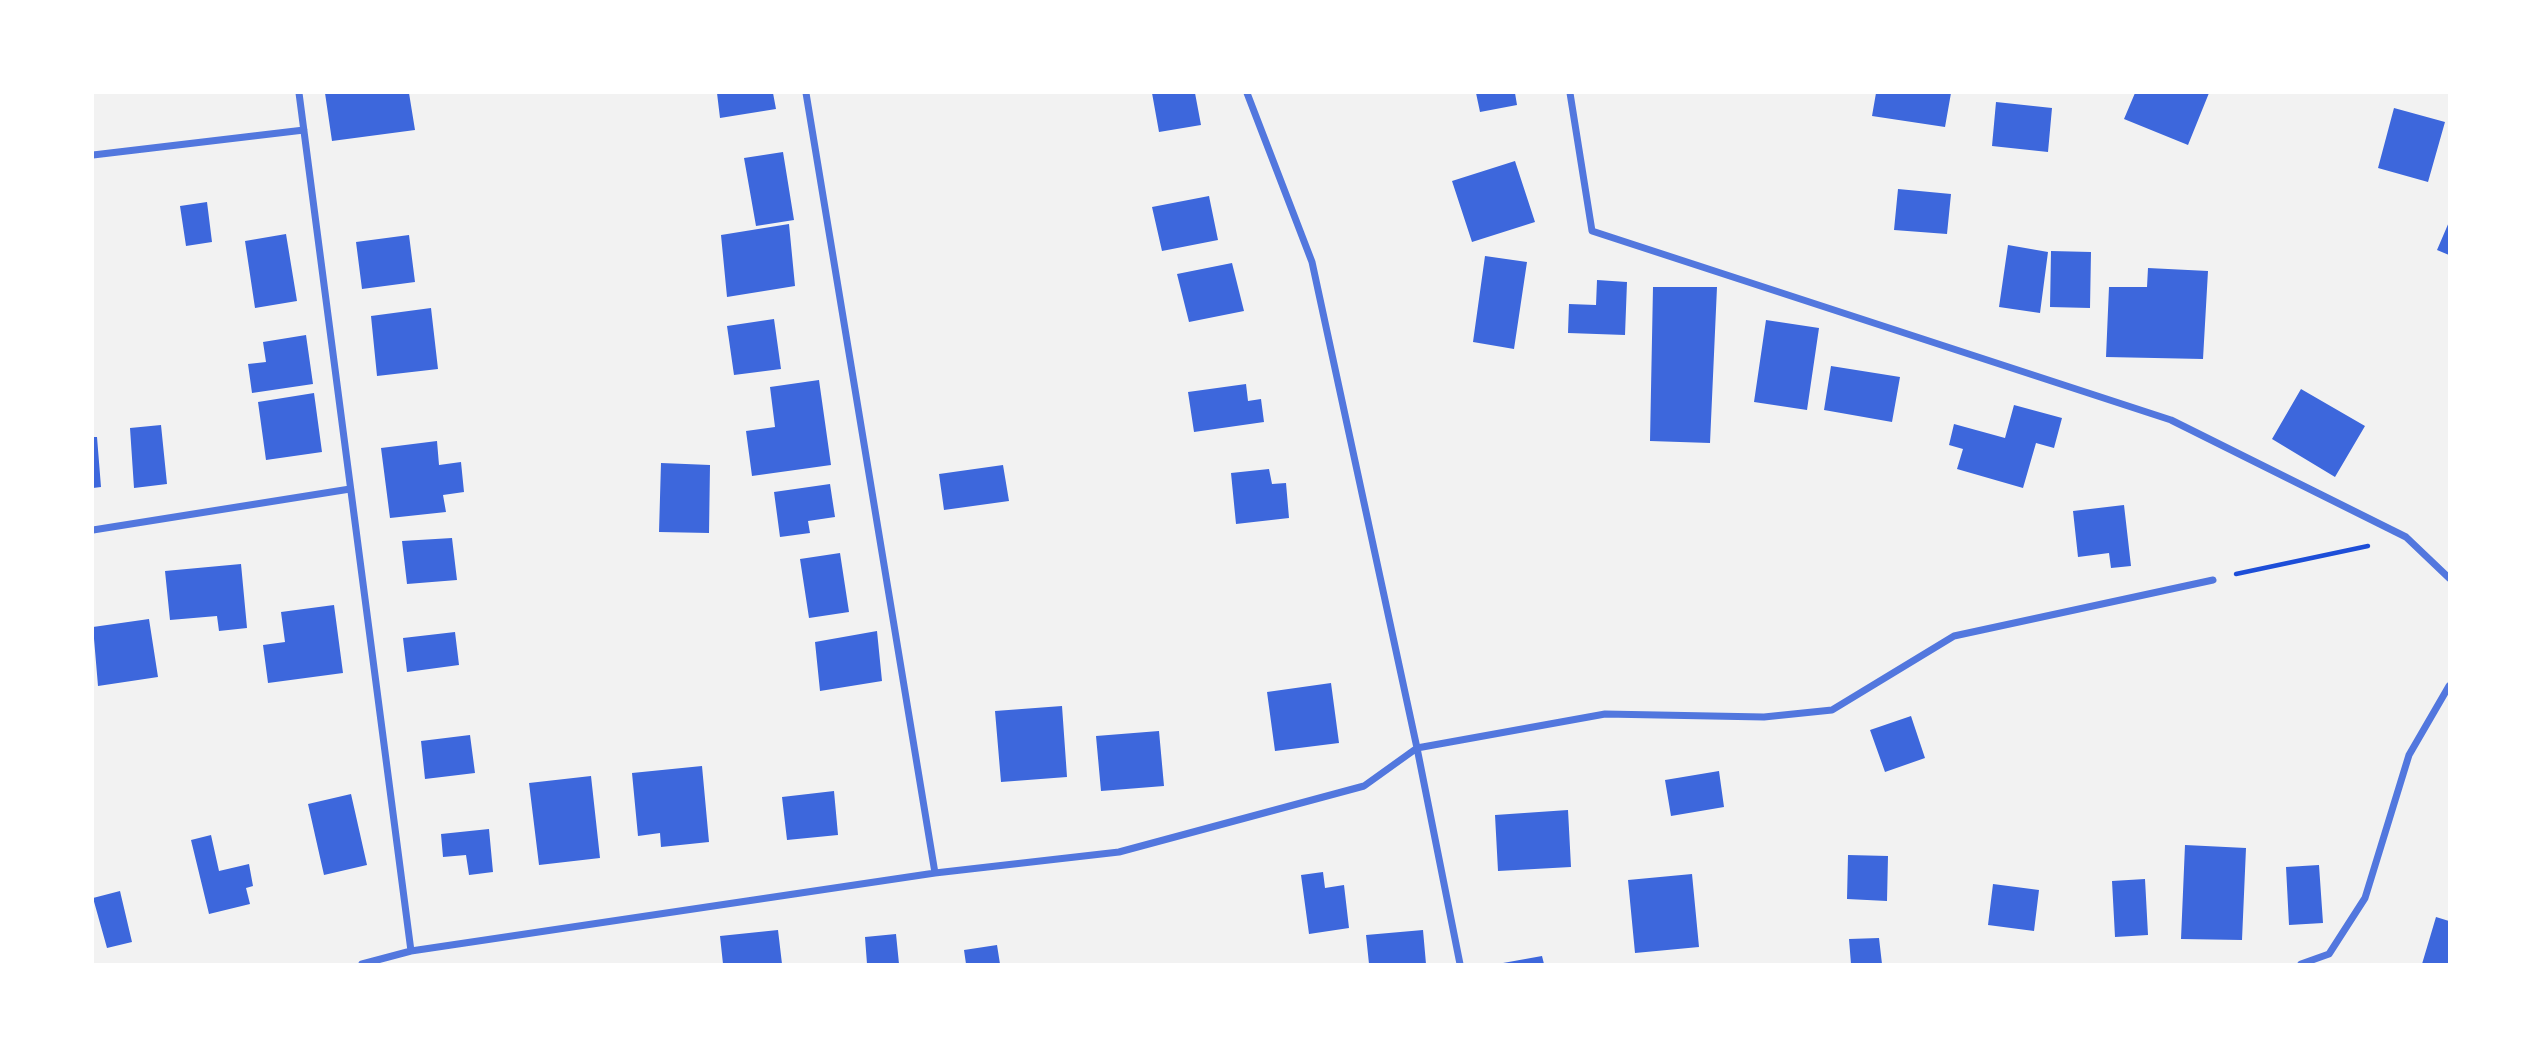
<!DOCTYPE html>
<html>
<head>
<meta charset="utf-8">
<style>
  body { margin:0 }
  #map { position:relative; width:2542px; height:1057px; overflow:hidden; background:#f2f2f2; font-family:"IBM Plex Sans",sans-serif }
  canvas { display:block }
  .frame { position:absolute; inset:0; border:94px solid #fff; pointer-events:none }
</style>
</head>
<body>
<div id="map">
<canvas width="2542" height="1057"></canvas>
<div class="frame"></div>
</div>
<script>
const g = document.querySelector('canvas').getContext('2d');
g.lineJoin = 'round';
function fill(path, color) { g.fillStyle = color; g.fill(path, 'evenodd'); }
const shape = rows => new Path2D(rows.map(r => 'M' + r).join(''));
function trace(path, color, width, dash) { g.strokeStyle = color; g.lineWidth = width; g.lineCap = dash ? 'butt' : 'round'; g.setLineDash(dash || []); g.stroke(path); }
const building = shape([
  [325,93,409,93,415,130,332,141],
  [717,93,773,93,776,109,720,118],
  [1152,93,1195,93,1201,125,1159,132],
  [1476,93,1515,93,1517,105,1480,112],
  [1876,93,1951,93,1945,127,1872,116],
  [2135,93,2209,93,2188,145,2124,119],
  [1996,102,2052,108,2048,152,1992,146],
  [2394,108,2445,122,2428,182,2378,168],
  [783,152,794,220,756,226,744,158],
  [1515,161,1535,222,1472,242,1452,181],
  [1898,189,1951,194,1947,234,1894,230],
  [1209,196,1218,240,1162,251,1152,207],
  [207,202,212,242,186,246,180,206],
  [2449,222,2449,255,2437,250],
  [789,224,795,286,727,297,721,235],
  [286,234,297,301,255,308,245,241],
  [409,235,415,282,362,289,356,242],
  [2008,245,2048,252,2040,313,1999,307],
  [2051,251,2091,252,2090,308,2050,307],
  [1485,256,1527,262,1514,349,1473,342],
  [1232,263,1244,311,1189,322,1177,274],
  [2148,268,2208,271,2203,359,2106,357,2109,287,2147,287],
  [1597,280,1627,282,1625,335,1568,333,1569,304,1596,305],
  [1653,287,1717,287,1710,443,1650,441],
  [431,308,438,369,377,376,371,316],
  [774,319,781,369,734,375,727,326],
  [1766,320,1819,328,1807,410,1754,402],
  [306,335,313,384,252,393,248,364,266,362,263,342],
  [1831,366,1900,377,1892,422,1824,410],
  [819,380,831,465,752,476,746,431,775,427,770,387],
  [1246,384,1248,401,1261,399,1264,422,1194,432,1188,392],
  [2301,389,2365,426,2335,477,2272,439],
  [314,393,322,452,266,460,258,402],
  [2014,405,2062,418,2054,448,2036,443,2023,488,1957,469,1963,449,1949,445,1954,424,2005,438],
  [161,425,167,484,134,488,130,428],
  [93,437,97,437,101,487,93,488],
  [437,441,439,465,461,462,464,492,443,495,446,512,390,518,381,448],
  [661,463,710,465,709,533,659,532],
  [1003,465,1009,501,944,510,939,474],
  [1269,469,1272,484,1286,483,1289,518,1236,524,1231,473],
  [830,484,835,517,808,521,810,533,780,537,774,492],
  [2124,505,2131,566,2111,568,2109,553,2078,557,2073,511],
  [452,538,457,580,407,584,402,541],
  [840,553,849,612,809,618,800,559],
  [241,564,247,628,219,631,217,616,170,620,165,571],
  [334,605,343,673,268,683,263,645,285,642,281,612],
  [149,619,158,677,98,686,93,627],
  [877,631,882,681,820,691,815,642],
  [455,632,459,665,407,672,403,638],
  [1331,683,1339,743,1275,751,1267,692],
  [1062,706,1067,777,1001,782,995,711],
  [1911,716,1925,758,1885,772,1870,730],
  [1159,731,1164,786,1101,791,1096,736],
  [470,735,475,773,425,779,421,741],
  [702,766,709,842,661,847,660,833,638,836,632,773],
  [1719,771,1724,807,1671,816,1665,780],
  [591,776,600,858,539,865,529,783],
  [834,791,838,835,787,840,782,797],
  [351,794,367,865,324,875,308,804],
  [1568,810,1571,867,1498,871,1495,815],
  [489,829,493,872,469,875,466,855,443,857,441,834],
  [211,835,219,871,249,864,253,886,246,888,250,904,209,914,191,840],
  [2185,845,2246,848,2242,940,2181,939],
  [1848,855,1888,856,1887,901,1847,899],
  [2319,865,2323,923,2289,925,2286,867],
  [1323,872,1325,888,1344,885,1349,928,1309,934,1301,875],
  [1692,874,1699,947,1635,953,1628,880],
  [2145,879,2148,935,2115,937,2112,881],
  [1993,884,2039,890,2034,931,1988,925],
  [120,891,132,942,107,948,93,898],
  [2436,917,2449,921,2449,964,2422,964],
  [778,930,782,964,723,964,720,936],
  [1423,930,1426,964,1369,964,1366,935],
  [896,934,899,964,867,964,865,937],
  [1879,938,1882,964,1851,964,1849,939],
  [997,945,1000,964,966,964,964,950],
  [1542,956,1544,964,1503,964,1503,963]
]);
const path = shape([
  [2236,574,2368,546]
]);
const minor = shape([
  [299,93,411,951],
  [806,93,935,873],
  [1247,93,1312,262,1417,748,1460,964],
  [1570,93,1592,231,2171,420,2406,537,2449,578],
  [93,155,304,130],
  [93,530,350,489],
  [362,964,411,951,935,873,1119,852,1364,786,1417,748,1605,714,1764,717,1832,710,1954,636,2213,580],
  [2301,964,2329,954,2365,898,2409,755,2449,686]
]);
fill(building, '#3d67dc');
trace(path, '#1d4ed8', 4.5);
trace(minor, '#5277de', 7);
</script>
</body>
</html>
